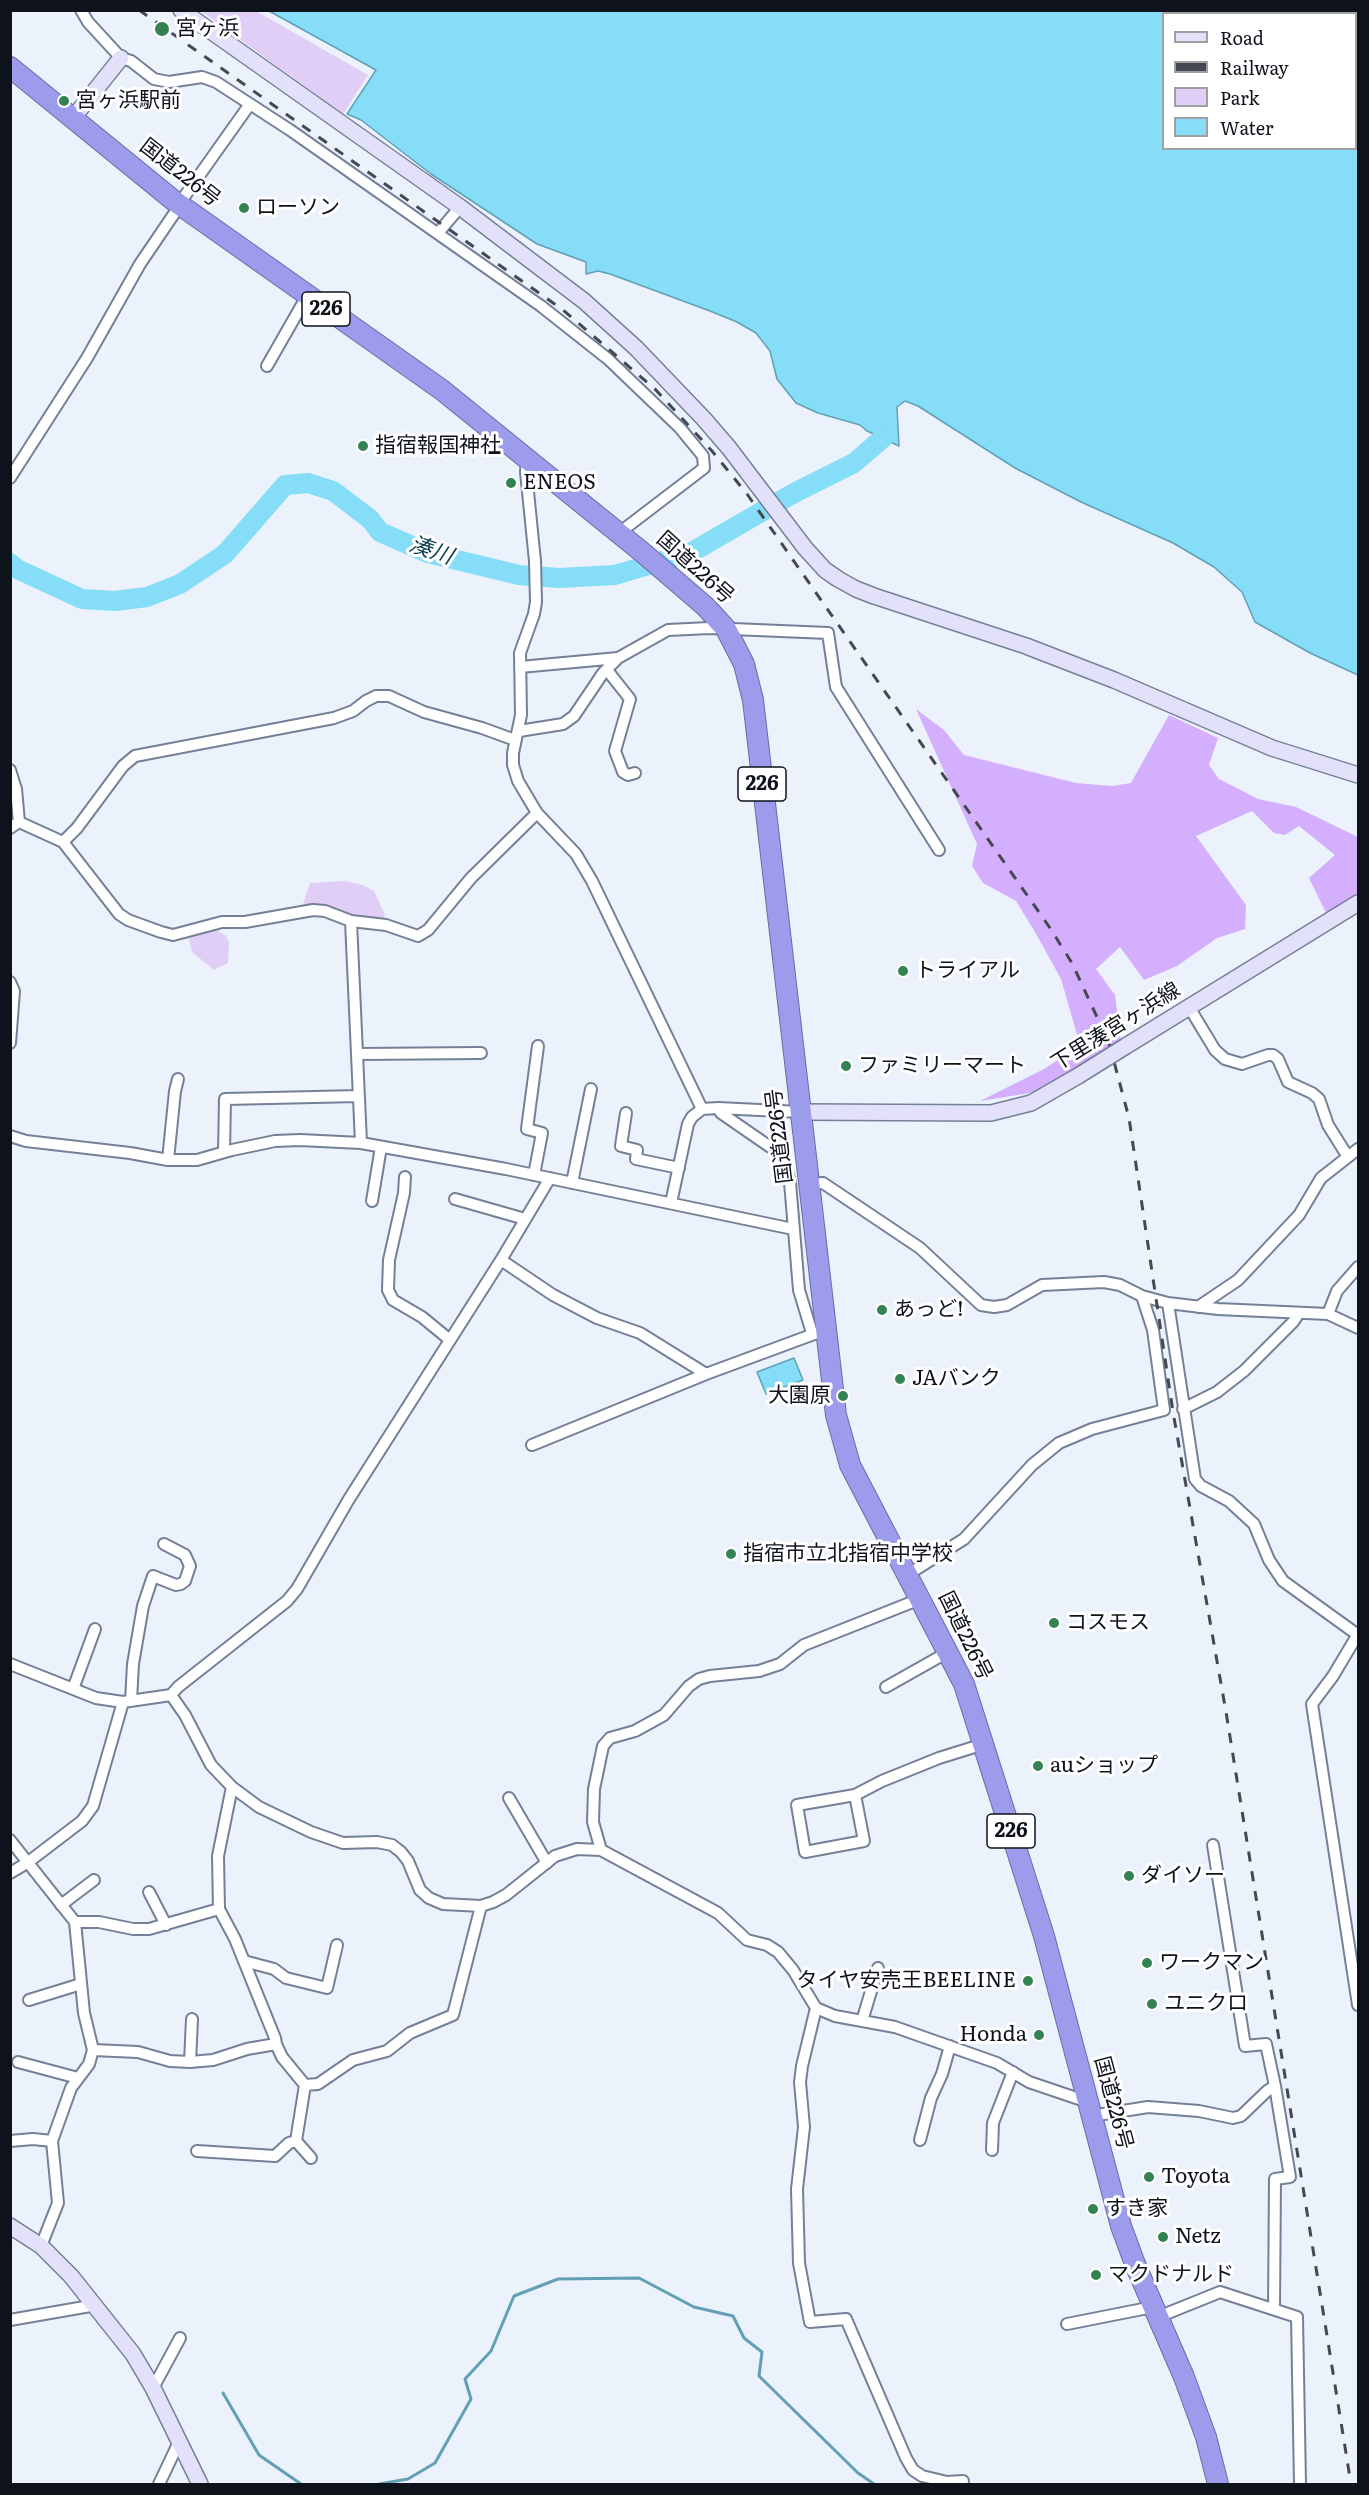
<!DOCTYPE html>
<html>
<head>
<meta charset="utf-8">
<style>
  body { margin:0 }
  #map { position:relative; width:1369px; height:2495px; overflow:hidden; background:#ecf2fc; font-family:Literata,serif }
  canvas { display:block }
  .frame { position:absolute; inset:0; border:12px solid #0e121b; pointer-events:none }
  .legend { position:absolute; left:1162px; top:12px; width:195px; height:138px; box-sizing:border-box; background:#fff; border:2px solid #9fa0a4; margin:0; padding:8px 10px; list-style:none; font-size:18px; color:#0e121b }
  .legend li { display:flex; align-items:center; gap:12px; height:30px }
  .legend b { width:30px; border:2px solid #9fa0a4 }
</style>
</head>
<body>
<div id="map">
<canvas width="1369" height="2495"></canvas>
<div class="frame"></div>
<ul class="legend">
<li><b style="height:8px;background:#e2e1f9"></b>Road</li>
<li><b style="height:8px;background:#444851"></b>Railway</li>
<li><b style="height:16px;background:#e1cef7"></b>Park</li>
<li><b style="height:16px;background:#85ddf7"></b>Water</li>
</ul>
</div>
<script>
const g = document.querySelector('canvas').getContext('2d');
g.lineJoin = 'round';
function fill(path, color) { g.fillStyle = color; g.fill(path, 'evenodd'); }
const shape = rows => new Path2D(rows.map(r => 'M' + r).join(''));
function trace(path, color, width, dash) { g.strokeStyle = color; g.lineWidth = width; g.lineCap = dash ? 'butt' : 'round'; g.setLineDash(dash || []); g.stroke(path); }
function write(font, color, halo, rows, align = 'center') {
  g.font = font + ' Literata,"Noto Sans JP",serif'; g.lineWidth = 6; g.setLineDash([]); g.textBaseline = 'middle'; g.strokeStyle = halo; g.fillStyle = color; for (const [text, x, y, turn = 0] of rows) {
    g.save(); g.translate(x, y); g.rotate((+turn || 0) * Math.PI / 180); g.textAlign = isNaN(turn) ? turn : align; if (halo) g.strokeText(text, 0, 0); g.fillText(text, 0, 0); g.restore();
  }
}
const green = shape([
  [201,11,256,11,368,75,343,114],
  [345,881,363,885,374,891,385,915,383,921,302,907,310,883],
  [213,928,225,935,229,942,228,963,214,970,192,952,188,935]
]);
const forest = shape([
  [916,709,944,730,964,755,1076,783,1112,786,1131,783,1169,715,1218,738,1209,765,1219,779,1258,799,1296,807,1358,837,1358,898,1328,917,1309,878,1335,855,1299,826,1285,835,1274,833,1252,811,1196,836,1246,905,1245,929,1217,938,1177,966,1144,980,1120,947,1096,969,1115,995,1122,1050,1030,1093,980,1101,1044,1069,1080,1045,1061,979,1035,932,1016,901,983,883,972,866,977,844]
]);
const water = shape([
  [269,11,1358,11,1358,675,1310,653,1255,622,1242,592,1214,567,1173,543,1081,502,1015,468,918,406,905,401,897,407,899,446,867,431,860,425,818,413,796,403,777,379,770,351,756,333,737,322,710,311,610,274,598,271,586,274,586,262,537,244,431,174,361,120,347,114,376,70,269,11],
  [1164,14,1356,14,1356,148,1164,148,1164,14],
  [794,1358,803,1380,766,1394,757,1372,794,1358]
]);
const stream = shape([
  [223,2393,259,2455,301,2484],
  [379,2484,408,2479,435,2463,471,2399,465,2379,491,2351,514,2296,558,2279,639,2278,694,2307,733,2316,744,2338,762,2352,759,2376,858,2473,874,2484]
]);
const river = shape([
  [10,563,17,569,82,599,115,601,147,597,180,584,225,554,285,485,308,483,333,491,370,519,380,532,428,553,519,575,559,578,615,575,692,552,794,493,854,463,883,438]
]);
const street = shape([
  [81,10,88,22,121,58,131,61,154,79,169,82,202,77,216,82,290,130,541,306,608,359,680,428,703,456,704,468,619,533],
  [179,204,250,104],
  [438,233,460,207],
  [267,366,307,296],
  [527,459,526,472,535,561,536,602,534,614,520,653,521,715,513,753,513,765,518,781,537,813,576,854,592,881,702,1109],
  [10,478,87,358,140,264,180,205],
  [520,667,618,658],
  [607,670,630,699,615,751,623,772,628,775,635,773],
  [519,731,563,724,574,716,603,673,618,658,668,630,709,628,828,633,836,687,939,850],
  [10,770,16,789,19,822],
  [10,828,19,822,63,842,77,828,123,766,135,756,334,718,353,711,366,701,376,696,389,696,424,712,482,728,515,740],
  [63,842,119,914,128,920,161,932,173,935,222,922,245,922,313,910,325,911,351,921,386,925,418,936,428,930,471,878,537,813],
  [351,921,361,1143],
  [10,982,14,991,10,1043],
  [1189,1007,1215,1050,1225,1059,1242,1064,1268,1055,1273,1055,1278,1059,1288,1082,1312,1093,1319,1099,1328,1125,1348,1157],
  [358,1054,481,1053],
  [718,1108,721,1113,776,1151,784,1161,790,1182,799,1290,812,1333],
  [626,1113,621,1146,637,1150,636,1159,679,1168],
  [10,1136,26,1141,130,1153,168,1160,197,1160,232,1150,275,1141,300,1140,361,1143,506,1169,793,1229],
  [224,1152,225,1099,359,1096],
  [168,1160,175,1091,178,1079],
  [534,1175,542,1133,527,1129,538,1046],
  [405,1177,404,1193,389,1260,388,1290,393,1300,422,1317,450,1340],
  [572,1183,591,1089],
  [809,1184,823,1183,920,1248,981,1305,994,1307,1007,1305,1042,1285,1104,1282,1120,1285,1142,1296,1168,1303,1218,1309,1328,1314,1358,1328],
  [455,1199,525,1219],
  [372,1201,381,1147],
  [671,1203,688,1124,692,1117,702,1109,718,1108,801,1112],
  [501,1260,553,1295,597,1318,640,1333,706,1374],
  [1168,1303,1195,1479,1201,1486,1229,1501,1254,1524,1269,1560,1283,1581,1358,1635],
  [1198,1307,1238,1280,1299,1215,1321,1178,1358,1149],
  [1328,1314,1337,1291,1358,1267],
  [1183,1409,1217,1392,1244,1371,1293,1322,1299,1313],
  [532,1445,706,1374,825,1330],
  [907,1575,964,1539,1032,1465,1059,1443,1092,1429,1164,1410,1153,1330,1142,1296],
  [1358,1634,1333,1676,1312,1704,1358,2005],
  [10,1664,96,1698,123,1702,171,1695,178,1687,287,1601,297,1589,349,1499,501,1260,550,1178],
  [886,1687,948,1652],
  [73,1689,95,1629],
  [171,1695,185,1715,211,1765,232,1787,259,1807,311,1832,343,1843,377,1842,392,1845,401,1852,408,1861,420,1890,429,1898,443,1904,481,1906,493,1902,506,1895,555,1856,577,1849,601,1850,718,1913,747,1940,767,1945,778,1952,793,1970,816,2008,835,2016,895,2027,997,2063,1029,2082,1088,2102],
  [131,1701,133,1664,143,1606,153,1576,176,1585,181,1584,185,1581,190,1566,185,1555,164,1544],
  [232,1787,218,1856,219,1909,235,1939,275,2038,276,2044],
  [855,1795,864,1841,805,1852,797,1805,855,1795,882,1781,939,1758,984,1744],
  [509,1798,547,1863],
  [10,1840,75,1922,84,2013,93,2050,89,2064,71,2088,52,2141,58,2203,41,2246],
  [601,1850,593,1822,594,1789,603,1746,610,1738,635,1731,664,1715,689,1686,699,1679,710,1676,759,1671,780,1664,804,1645,920,1599],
  [10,1873,27,1863,82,1821,93,1806,123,1702],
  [149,1892,166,1925],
  [61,1905,94,1880],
  [75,1922,99,1922,133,1929,149,1929,219,1909],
  [244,1961,274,1969,286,1978,327,1988,337,1945],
  [29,2000,81,1984],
  [816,2008,802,2066,800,2082,804,2127,797,2189,799,2263,810,2322,846,2319,906,2458,913,2470,922,2476,947,2482,963,2481],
  [862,2021,878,1968],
  [93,2050,138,2052,170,2061,190,2062,213,2060,247,2049,276,2044,282,2057,305,2085,296,2141,311,2158],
  [18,2062,78,2078],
  [190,2062,192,2019],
  [305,2085,318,2084,353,2060,387,2051,410,2033,453,2015,481,1906],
  [1091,2116,1148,2107,1199,2111,1233,2118,1241,2116,1267,2091,1275,2086,1266,2044,1245,2046,1213,1845],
  [920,2140,931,2098,942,2074,950,2046],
  [10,2141,33,2139,52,2141],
  [992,2150,993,2123,1013,2072],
  [197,2151,275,2156,289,2143,296,2141],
  [1274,2309,1275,2179,1290,2177,1275,2086],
  [1158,2317,1220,2292,1297,2317,1300,2484],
  [10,2320,96,2305],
  [1067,2324,1153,2307],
  [153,2388,180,2338],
  [159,2484,179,2442]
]);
const secondary = shape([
  [181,10,460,207,584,301,636,348,704,419,729,448,805,548,825,570,838,579,856,589,874,596,1026,646,1114,680,1272,748,1358,775],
  [73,118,121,58],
  [1126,1046,1358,903],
  [801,1112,991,1113,1031,1103,1078,1076],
  [10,2226,41,2246,71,2276,133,2354,153,2388,200,2484]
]);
const highway = shape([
  [10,67,173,200,442,390,642,552,706,607,726,629,744,664,753,700,836,1415,850,1465,964,1684,1044,1936,1121,2226,1135,2264,1184,2377,1206,2437,1218,2484]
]);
const rail = shape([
  [139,10,563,310,655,389,712,451,747,494,1050,928,1072,963,1109,1043,1129,1118,1173,1412,1226,1712,1351,2484]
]);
const secondaryBridge = shape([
  [1078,1076,1126,1046]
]);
const markers = [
  [162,29,8,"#348252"],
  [64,101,6,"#348252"],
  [244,208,6,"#348252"],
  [363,446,6,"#348252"],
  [511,483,6,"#348252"],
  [903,971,6,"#348252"],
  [846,1066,6,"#348252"],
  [882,1310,6,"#348252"],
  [900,1379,6,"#348252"],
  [843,1396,6,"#348252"],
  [731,1554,6,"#348252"],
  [1054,1623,6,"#348252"],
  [1038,1766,6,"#348252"],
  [1129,1876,6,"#348252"],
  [1147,1963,6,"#348252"],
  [1028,1981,6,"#348252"],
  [1152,2004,6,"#348252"],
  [1039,2035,6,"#348252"],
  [1149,2177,6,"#348252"],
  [1093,2209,6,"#348252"],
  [1163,2237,6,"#348252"],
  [1096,2275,6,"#348252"]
];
const shields = [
  [326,309,48],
  [762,784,48],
  [1011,1831,48]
];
const shieldNames = [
  ["226",326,309],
  ["226",762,784],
  ["226",1011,1831]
];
const poiNames = [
  ["宮ヶ浜",176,29],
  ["宮ヶ浜駅前",76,101],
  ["ローソン",256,208],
  ["指宿報国神社",375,446],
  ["ENEOS",523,483],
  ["トライアル",915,971],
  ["ファミリーマート",858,1066],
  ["あっど!",894,1310],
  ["JAバンク",912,1379],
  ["大園原",831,1396,"right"],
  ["指宿市立北指宿中学校",743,1554],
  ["コスモス",1066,1623],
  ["auショップ",1050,1766],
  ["ダイソー",1141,1876],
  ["ワークマン",1159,1963],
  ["タイヤ安売王BEELINE",1016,1981,"right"],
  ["ユニクロ",1164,2004],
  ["Honda",1027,2035,"right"],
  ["Toyota",1161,2177],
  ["すき家",1105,2209],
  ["Netz",1175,2237],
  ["マクドナルド",1108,2275]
];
const streetNames = [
  ["国道226号",180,173,38],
  ["国道226号",695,568,42],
  ["下里湊宮ヶ浜線",1116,1027,-32],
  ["国道226号",780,1136,-97],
  ["国道226号",965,1636,64],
  ["国道226号",1113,2103,75]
];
const waterNames = [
  ["湊川",431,551,19]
];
fill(green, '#e1cef7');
fill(forest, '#d4affd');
fill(water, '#85ddf7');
trace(water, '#61a0b5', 1.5);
trace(stream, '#61a0b5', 3);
trace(river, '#85ddf7', 20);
trace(street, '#748097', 14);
trace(secondary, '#748097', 18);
trace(highway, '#6b6ba2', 22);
trace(street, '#fff', 10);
trace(secondary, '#e2e1f9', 15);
trace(highway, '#9d9beb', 20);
trace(rail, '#444851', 3, [10, 10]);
trace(secondaryBridge, '#748097', 18, []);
trace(secondaryBridge, '#e2e1f9', 15);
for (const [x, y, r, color] of markers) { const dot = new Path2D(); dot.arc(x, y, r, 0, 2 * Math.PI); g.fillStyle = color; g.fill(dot); trace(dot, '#fff', 2); }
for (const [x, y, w] of shields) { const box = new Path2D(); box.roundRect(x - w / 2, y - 17, w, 34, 4.5); g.fillStyle = '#fff'; g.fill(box); trace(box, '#0e121b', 1.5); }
write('bold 20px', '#0e121b', null, shieldNames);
write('21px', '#0e121b', '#fff', poiNames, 'left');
write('21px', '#0e121b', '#fff', streetNames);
write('italic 22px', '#0d4351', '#fff', waterNames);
</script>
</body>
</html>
